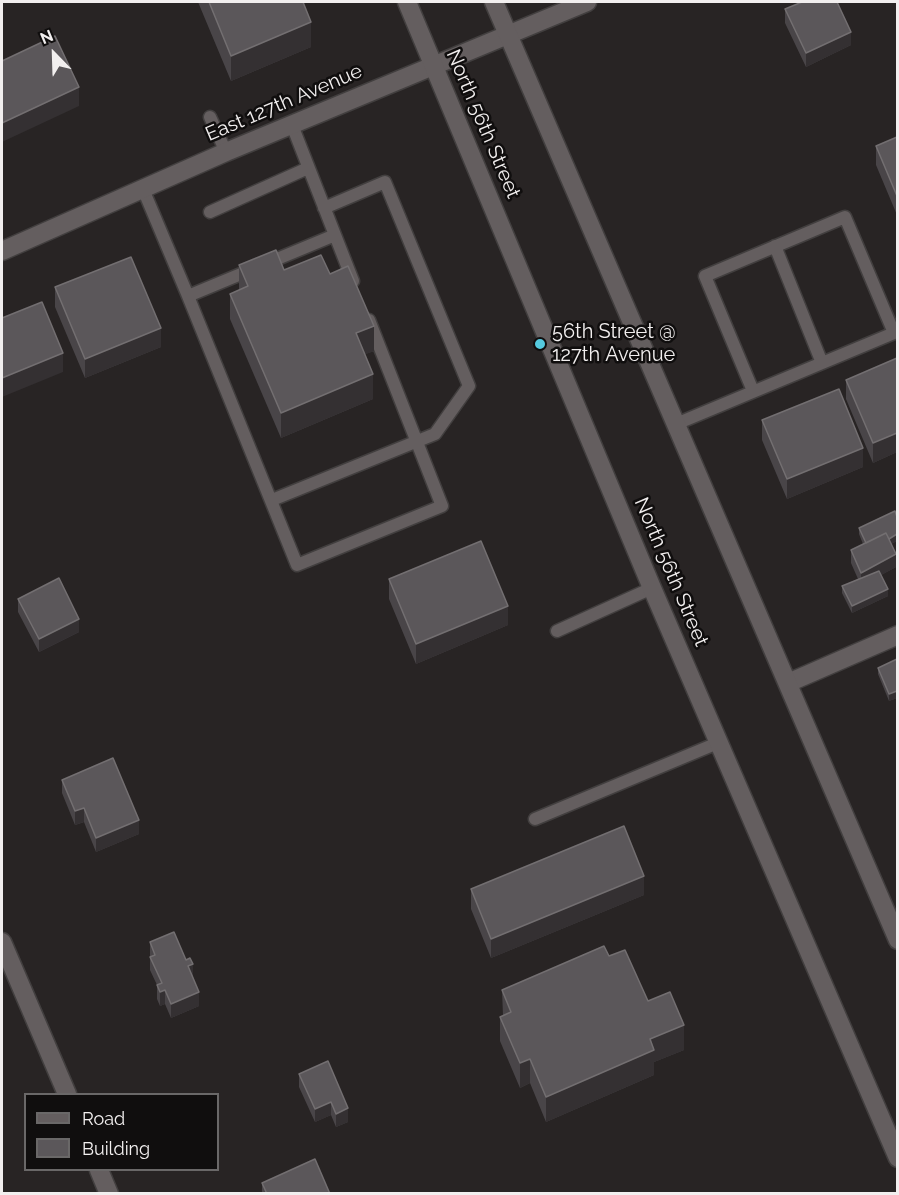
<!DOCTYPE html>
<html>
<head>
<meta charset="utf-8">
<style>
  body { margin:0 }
  #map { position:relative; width:899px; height:1195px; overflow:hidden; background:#282424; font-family:Raleway,sans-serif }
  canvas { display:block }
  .frame { position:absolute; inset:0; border:3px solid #f2efef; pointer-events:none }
  .legend { position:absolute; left:24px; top:1093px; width:195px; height:78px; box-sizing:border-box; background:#100e0e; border:2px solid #6a6868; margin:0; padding:8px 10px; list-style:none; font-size:18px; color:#f2efef }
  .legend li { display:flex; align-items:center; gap:12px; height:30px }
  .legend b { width:30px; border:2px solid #6a6868 }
  .north { position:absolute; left:24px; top:24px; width:60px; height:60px; -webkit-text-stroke:4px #100e0e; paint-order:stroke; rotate:337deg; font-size:16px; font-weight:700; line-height:24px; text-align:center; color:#f2efef }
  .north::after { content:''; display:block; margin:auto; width:21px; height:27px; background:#f2efef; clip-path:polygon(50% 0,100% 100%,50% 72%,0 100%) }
</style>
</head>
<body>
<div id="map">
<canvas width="899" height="1195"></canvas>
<div class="frame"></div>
<ul class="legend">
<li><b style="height:8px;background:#645e5f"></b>Road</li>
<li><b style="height:16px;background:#5b575a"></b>Building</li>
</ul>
<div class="north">N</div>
</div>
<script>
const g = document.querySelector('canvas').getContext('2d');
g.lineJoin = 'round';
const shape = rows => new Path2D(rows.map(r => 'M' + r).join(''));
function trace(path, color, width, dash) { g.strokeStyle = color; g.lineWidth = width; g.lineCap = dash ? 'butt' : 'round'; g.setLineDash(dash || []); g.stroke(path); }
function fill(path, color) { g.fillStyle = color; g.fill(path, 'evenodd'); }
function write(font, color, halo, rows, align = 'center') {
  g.font = font + ' Raleway,sans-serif'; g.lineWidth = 5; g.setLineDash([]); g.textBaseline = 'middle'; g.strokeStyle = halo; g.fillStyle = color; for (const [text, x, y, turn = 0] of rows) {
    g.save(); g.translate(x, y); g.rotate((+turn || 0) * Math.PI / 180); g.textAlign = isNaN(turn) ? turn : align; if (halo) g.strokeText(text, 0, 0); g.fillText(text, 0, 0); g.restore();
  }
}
const service = shape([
  [210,117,226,152],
  [143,189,188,296,335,235,292,125],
  [210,212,308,168],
  [335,235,353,281],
  [775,246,822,363],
  [188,296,297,565,442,506,369,320],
  [676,424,894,333,845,217,705,276,753,391],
  [272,500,435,434,469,386,385,182,324,208],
  [557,631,652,588],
  [535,819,720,742]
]);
const minor = shape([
  [2,251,226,152,587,2],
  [788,683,898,635],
  [2,942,67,1094],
  [99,1170,109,1194]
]);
const secondary = shape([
  [407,2,652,588,898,1158],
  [494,2,898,940]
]);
const wall = shape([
  [198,2,303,2,311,47,231,81],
  [785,9,851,45,806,67,785,23],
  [897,137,897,215,876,165,876,146],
  [239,265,330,274,374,351,365,354,373,399,281,438,230,319,230,294,239,290],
  [55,287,161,347,85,378,55,307],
  [897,358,897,452,873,463,846,399,846,380],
  [762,420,863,467,787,499,762,440],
  [897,517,897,541,891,544,896,567,881,575,888,596,852,613,842,593,842,586,858,579,851,563,851,550,863,544,859,534,859,528],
  [389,579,508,625,416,664,389,599],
  [18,599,79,632,39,652,18,612],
  [897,659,897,698,889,701,878,674,878,668],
  [62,780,139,834,96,852,84,822,75,825,62,793],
  [471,889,644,895,491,958,471,909],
  [150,942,186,960,193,977,199,1006,171,1018,165,1004,160,1006,157,999,157,985,150,970],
  [609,956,648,1001,684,1050,654,1062,654,1075,546,1122,530,1083,520,1088,500,1041,500,1017,503,1016,502,990],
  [328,1061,348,1122,336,1127,331,1115,315,1122,299,1087,299,1074],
  [262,1183,330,1194,262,1194]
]);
const shadedWall = shape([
  [311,22,311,47,231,81,231,56],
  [851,32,851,45,806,67,806,53],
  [79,87,79,106,2,142,2,123],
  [374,326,374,351,356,358,356,333],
  [161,328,161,347,85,378,85,359],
  [63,353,63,372,2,397,2,378],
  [373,374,373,399,281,438,281,413],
  [897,433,897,452,873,463,873,443],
  [863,448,863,467,787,499,787,479],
  [897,534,897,541,868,555,868,548],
  [896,554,896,567,861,586,861,573],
  [888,589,888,596,852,613,852,606],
  [508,606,508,625,416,664,416,644],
  [79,619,79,632,39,652,39,639],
  [897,691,897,698,889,701,889,694],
  [84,808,84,822,75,825,75,811],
  [139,820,139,834,96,852,96,838],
  [644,876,644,895,491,958,491,939],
  [193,964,193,977,188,966],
  [165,990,165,1004,160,1006,160,992],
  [199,992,199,1006,171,1018,171,1004],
  [684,1025,684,1050,654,1062,654,1075,546,1122,546,1097,650,1039],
  [530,1059,530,1083,520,1088,520,1063],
  [331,1102,331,1115,315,1122,315,1109],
  [348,1108,348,1122,336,1127,336,1114]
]);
const building = shape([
  [209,2,303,2,311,22,231,56,209,2],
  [802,2,837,2,851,32,806,53,785,9,802,2],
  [55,36,79,87,2,123,2,61,55,36],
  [897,137,897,196,876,146,897,137],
  [276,250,284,270,321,255,330,274,348,266,374,326,356,333,373,374,281,413,230,294,248,286,239,265,276,250],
  [131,257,161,328,85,359,55,287,131,257],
  [42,302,63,353,2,378,2,318,42,302],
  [897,358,897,433,873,443,846,380,897,358],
  [839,389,863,448,787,479,762,420,839,389],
  [895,511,897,517,897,534,889,539,886,533,866,543,859,528,895,511],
  [886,533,896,554,861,573,851,550,886,533],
  [481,541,508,606,416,644,389,579,481,541],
  [879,571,888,589,852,606,842,586,879,571],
  [59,578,79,619,39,639,18,599,59,578],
  [897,659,897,691,889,694,878,668,897,659],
  [113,758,139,820,96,838,84,808,75,811,62,780,113,758],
  [624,826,644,876,491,939,471,889,624,826],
  [174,932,186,960,190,958,193,964,188,966,199,992,171,1004,165,990,160,992,157,985,162,983,150,957,155,955,150,942,174,932],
  [604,946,609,956,625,950,648,1001,670,992,684,1025,650,1039,654,1050,546,1097,530,1059,520,1063,500,1017,511,1012,502,990,604,946],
  [328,1061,348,1108,336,1114,331,1102,315,1109,299,1074,328,1061],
  [315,1159,330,1194,267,1194,262,1183,315,1159]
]);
const markers = [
  [540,344,6,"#55cadf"]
];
const streetNames = [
  ["East 127th Avenue",284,103,-23],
  ["North 56th Street",483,124,67],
  ["North 56th Street",671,572,67]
];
const poiNames = [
  ["56th Street @",552,332],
  ["127th Avenue",552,355]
];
trace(service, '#423f3f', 15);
trace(minor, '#423f3f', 21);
trace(secondary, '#423f3f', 21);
trace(service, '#645e5f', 12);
trace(minor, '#645e5f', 18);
trace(secondary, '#645e5f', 18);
fill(wall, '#494548');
fill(shadedWall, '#343032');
fill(building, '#5b575a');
trace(building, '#736f71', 1.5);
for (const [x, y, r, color] of markers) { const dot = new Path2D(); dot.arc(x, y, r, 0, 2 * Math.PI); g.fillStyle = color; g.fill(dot); trace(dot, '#100e0e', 2); }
write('20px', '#f2efef', '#100e0e', streetNames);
write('20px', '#f2efef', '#100e0e', poiNames, 'left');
</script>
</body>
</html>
